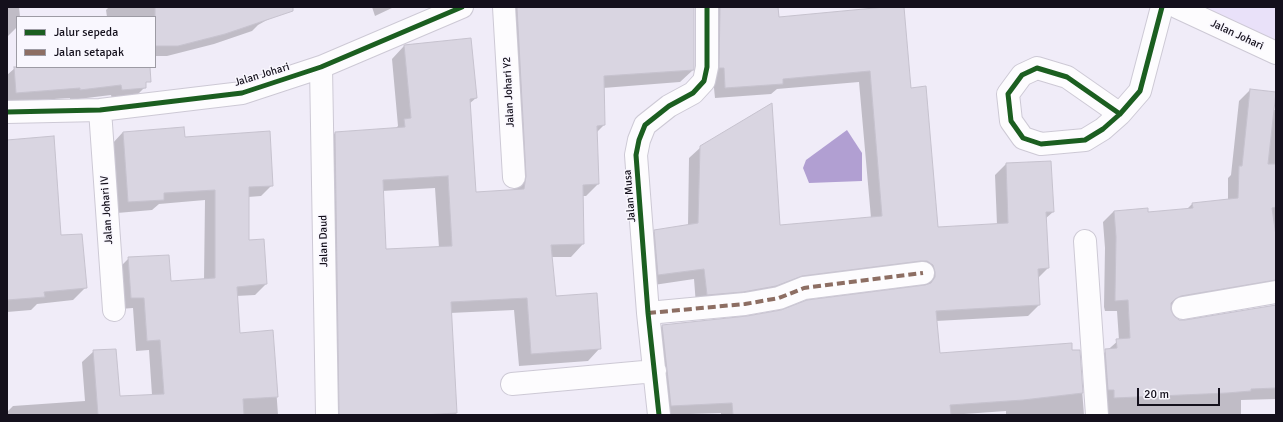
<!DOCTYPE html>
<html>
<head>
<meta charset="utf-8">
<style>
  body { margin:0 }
  #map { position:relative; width:1283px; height:422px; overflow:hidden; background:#f0ecf8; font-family:Signika,sans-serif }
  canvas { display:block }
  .frame { position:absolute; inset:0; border:8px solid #14101c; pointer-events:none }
  .legend { position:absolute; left:16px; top:16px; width:140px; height:52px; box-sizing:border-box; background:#f9f7fe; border:1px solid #9d9ba4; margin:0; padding:5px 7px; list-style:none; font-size:12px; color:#14101c }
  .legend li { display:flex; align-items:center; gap:8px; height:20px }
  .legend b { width:20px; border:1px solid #9d9ba4 }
  .scale { position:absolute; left:1137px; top:388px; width:83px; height:18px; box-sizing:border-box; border:2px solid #14101c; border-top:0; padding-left:5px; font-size:12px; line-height:14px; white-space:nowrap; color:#14101c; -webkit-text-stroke:3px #f9f7fe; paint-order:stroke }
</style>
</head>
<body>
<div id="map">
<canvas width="1283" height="422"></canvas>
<div class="frame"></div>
<ul class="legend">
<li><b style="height:5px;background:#1b5e20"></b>Jalur sepeda</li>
<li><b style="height:5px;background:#8d6e63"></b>Jalan setapak</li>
</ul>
<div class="scale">20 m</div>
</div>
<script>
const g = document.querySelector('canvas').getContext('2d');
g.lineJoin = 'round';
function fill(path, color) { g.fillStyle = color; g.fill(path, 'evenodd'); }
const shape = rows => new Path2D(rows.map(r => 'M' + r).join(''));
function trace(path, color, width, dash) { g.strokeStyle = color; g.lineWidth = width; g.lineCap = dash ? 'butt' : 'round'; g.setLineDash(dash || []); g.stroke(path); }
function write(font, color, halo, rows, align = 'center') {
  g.font = font + ' Signika,sans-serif'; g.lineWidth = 3; g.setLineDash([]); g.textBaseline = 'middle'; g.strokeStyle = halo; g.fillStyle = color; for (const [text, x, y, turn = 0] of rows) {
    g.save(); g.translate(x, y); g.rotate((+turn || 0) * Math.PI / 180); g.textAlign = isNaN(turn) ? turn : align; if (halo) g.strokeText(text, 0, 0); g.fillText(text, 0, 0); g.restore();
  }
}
const built = shape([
  [1187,7,1276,7,1276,44]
]);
const water = shape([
  [847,130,862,153,862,181,809,183,803,168,806,160]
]);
const shadow = shape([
  [7,7,19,7,20,17,17,17,17,27,7,37],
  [109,7,290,7,258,25,252,31,214,44,167,56,155,56,155,17,107,17,106,10],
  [372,7,394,7,375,16],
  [507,7,694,7,693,70,680,82,603,88,604,125,596,133,598,184,586,196,582,196,583,244,571,257,551,257,555,297,600,348,588,361,519,366,514,310,450,313,456,415,326,415,322,146,335,133,395,129,398,126,392,59,404,46,476,98,469,104,475,193,514,191,504,10],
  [435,188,439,248,385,250,382,191],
  [715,7,777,7,778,18,903,7,910,89,937,228,997,225,995,175,1006,164,1053,212,1045,219,1048,268,1037,279,1039,305,1028,316,936,321,939,354,1079,351,1084,415,1006,415,1006,411,950,415,721,415,721,413,660,415,651,337,662,326,747,317,924,286,925,282,696,305,694,279,647,286,644,241,655,231,688,225,689,158,701,147,779,226,871,218,859,82,777,89,771,94,715,98,713,78],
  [23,67,144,67,145,87,135,97,112,99,111,95,70,100,70,98,7,102,7,75,15,68],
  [1250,90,1273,110,1276,110,1276,298,1263,290,1170,306,1170,311,1172,316,1178,321,1185,321,1276,306,1276,399,1241,400,1241,415,1098,415,1095,361,1119,340,1117,311,1105,311,1104,307,1105,248,1103,222,1114,211,1147,213,1186,210,1192,204,1228,200,1228,178,1231,175,1239,101],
  [123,132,184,138,272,185,261,196,248,197,248,241,266,284,255,295,236,296,239,334,272,331,278,415,7,415,7,412,13,406,85,401,82,362,94,351,119,397,152,395,149,350,136,351,133,308,120,309,118,269,129,258,170,283,204,280,205,200,159,204,152,210,117,213,112,144],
  [7,141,86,287,73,300,37,304,31,310,7,312]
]);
const building = shape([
  [155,7,293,7,293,11,225,34,178,46,155,46,155,7],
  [517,7,694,7,694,70,604,76,605,125,597,126,599,184,583,185,584,244,551,245,556,296,597,293,601,349,531,354,527,298,451,302,457,413,422,415,339,415,335,132,405,127,404,119,411,118,404,45,471,38,477,98,470,99,476,192,524,189,526,176,517,7],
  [448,176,452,246,386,249,383,180,448,176],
  [720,7,778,7,779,17,885,7,904,7,911,88,926,86,938,227,1008,223,1006,163,1051,161,1054,212,1046,212,1049,268,1038,269,1040,305,936,311,940,353,1072,343,1072,350,1080,350,1083,393,1023,400,950,405,951,415,733,415,732,403,671,406,662,325,747,316,781,310,807,300,925,285,931,283,935,277,935,272,933,265,927,261,921,261,802,276,776,286,743,292,707,295,704,269,658,275,654,230,698,223,700,146,772,103,780,225,882,216,870,71,783,79,783,84,725,88,724,68,719,68,720,7],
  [14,67,150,67,151,82,146,82,146,88,122,90,121,85,80,90,80,88,16,93,14,67],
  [1250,89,1276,92,1268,164,1276,164,1276,207,1272,208,1276,236,1276,280,1181,296,1175,299,1171,303,1171,310,1174,316,1179,320,1185,320,1276,305,1276,388,1251,389,1251,391,1227,393,1114,398,1114,390,1108,390,1105,349,1117,348,1116,339,1130,338,1128,300,1115,301,1115,295,1116,237,1114,211,1148,208,1148,212,1193,208,1192,203,1238,198,1239,166,1242,166,1250,89],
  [184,127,185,137,270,131,273,186,249,187,249,240,264,239,267,284,237,287,240,333,273,330,278,397,243,399,244,415,98,415,93,350,116,349,120,396,164,394,160,340,147,341,144,298,131,298,128,257,169,255,171,281,215,278,215,190,164,193,164,200,128,202,123,132,184,127],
  [54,136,61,235,82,234,87,288,44,292,45,297,7,300,7,140,54,136]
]);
const minor = shape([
  [504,7,514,177],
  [1177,7,1276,53],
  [321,67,327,415],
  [100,110,114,310],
  [7,112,100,110,242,93,321,67,462,7],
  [1120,114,1067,77,1037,68,1022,75,1008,94,1011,121,1023,138,1041,144,1085,140,1103,129,1120,114,1140,91,1162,7],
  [1085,241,1097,415],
  [1183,308,1276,292],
  [648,313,745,304,779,298,804,288,923,273],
  [512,384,655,371],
  [659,415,648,313,636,155,639,140,645,125,669,106,693,93,704,81,707,67,707,7]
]);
const quiet = shape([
  [648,313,745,304,779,298,804,288,923,273]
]);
const cycleway = shape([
  [7,112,100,110,242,93,321,67,462,7],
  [1120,114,1067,77,1037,68,1022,75,1008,94,1011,121,1023,138,1041,144,1085,140,1103,129,1120,114,1140,91,1162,7],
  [659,415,648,313,636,155,639,140,645,125,669,106,693,93,704,81,707,67,707,7]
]);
const streetNames = [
  ["Jalan Johari",1237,35,25],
  ["Jalan Johari",262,75,-17],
  ["Jalan Johari Y2",509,92,-93],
  ["Jalan Musa",630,196,-95],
  ["Jalan Johari IV",107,210,-94],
  ["Jalan Daud",324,241,-91]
];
fill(built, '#e9e1f9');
fill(water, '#b19fd2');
fill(shadow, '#0003');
fill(building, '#d9d5e1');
trace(building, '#c6c2ce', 1);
trace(minor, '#cdc9d5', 24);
trace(minor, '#fdfcfe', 22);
trace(quiet, '#8d6e63', 4, [8, 4]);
trace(cycleway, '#1b5e20', 5);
write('11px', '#14101c', '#f9f7fe', streetNames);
</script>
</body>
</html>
